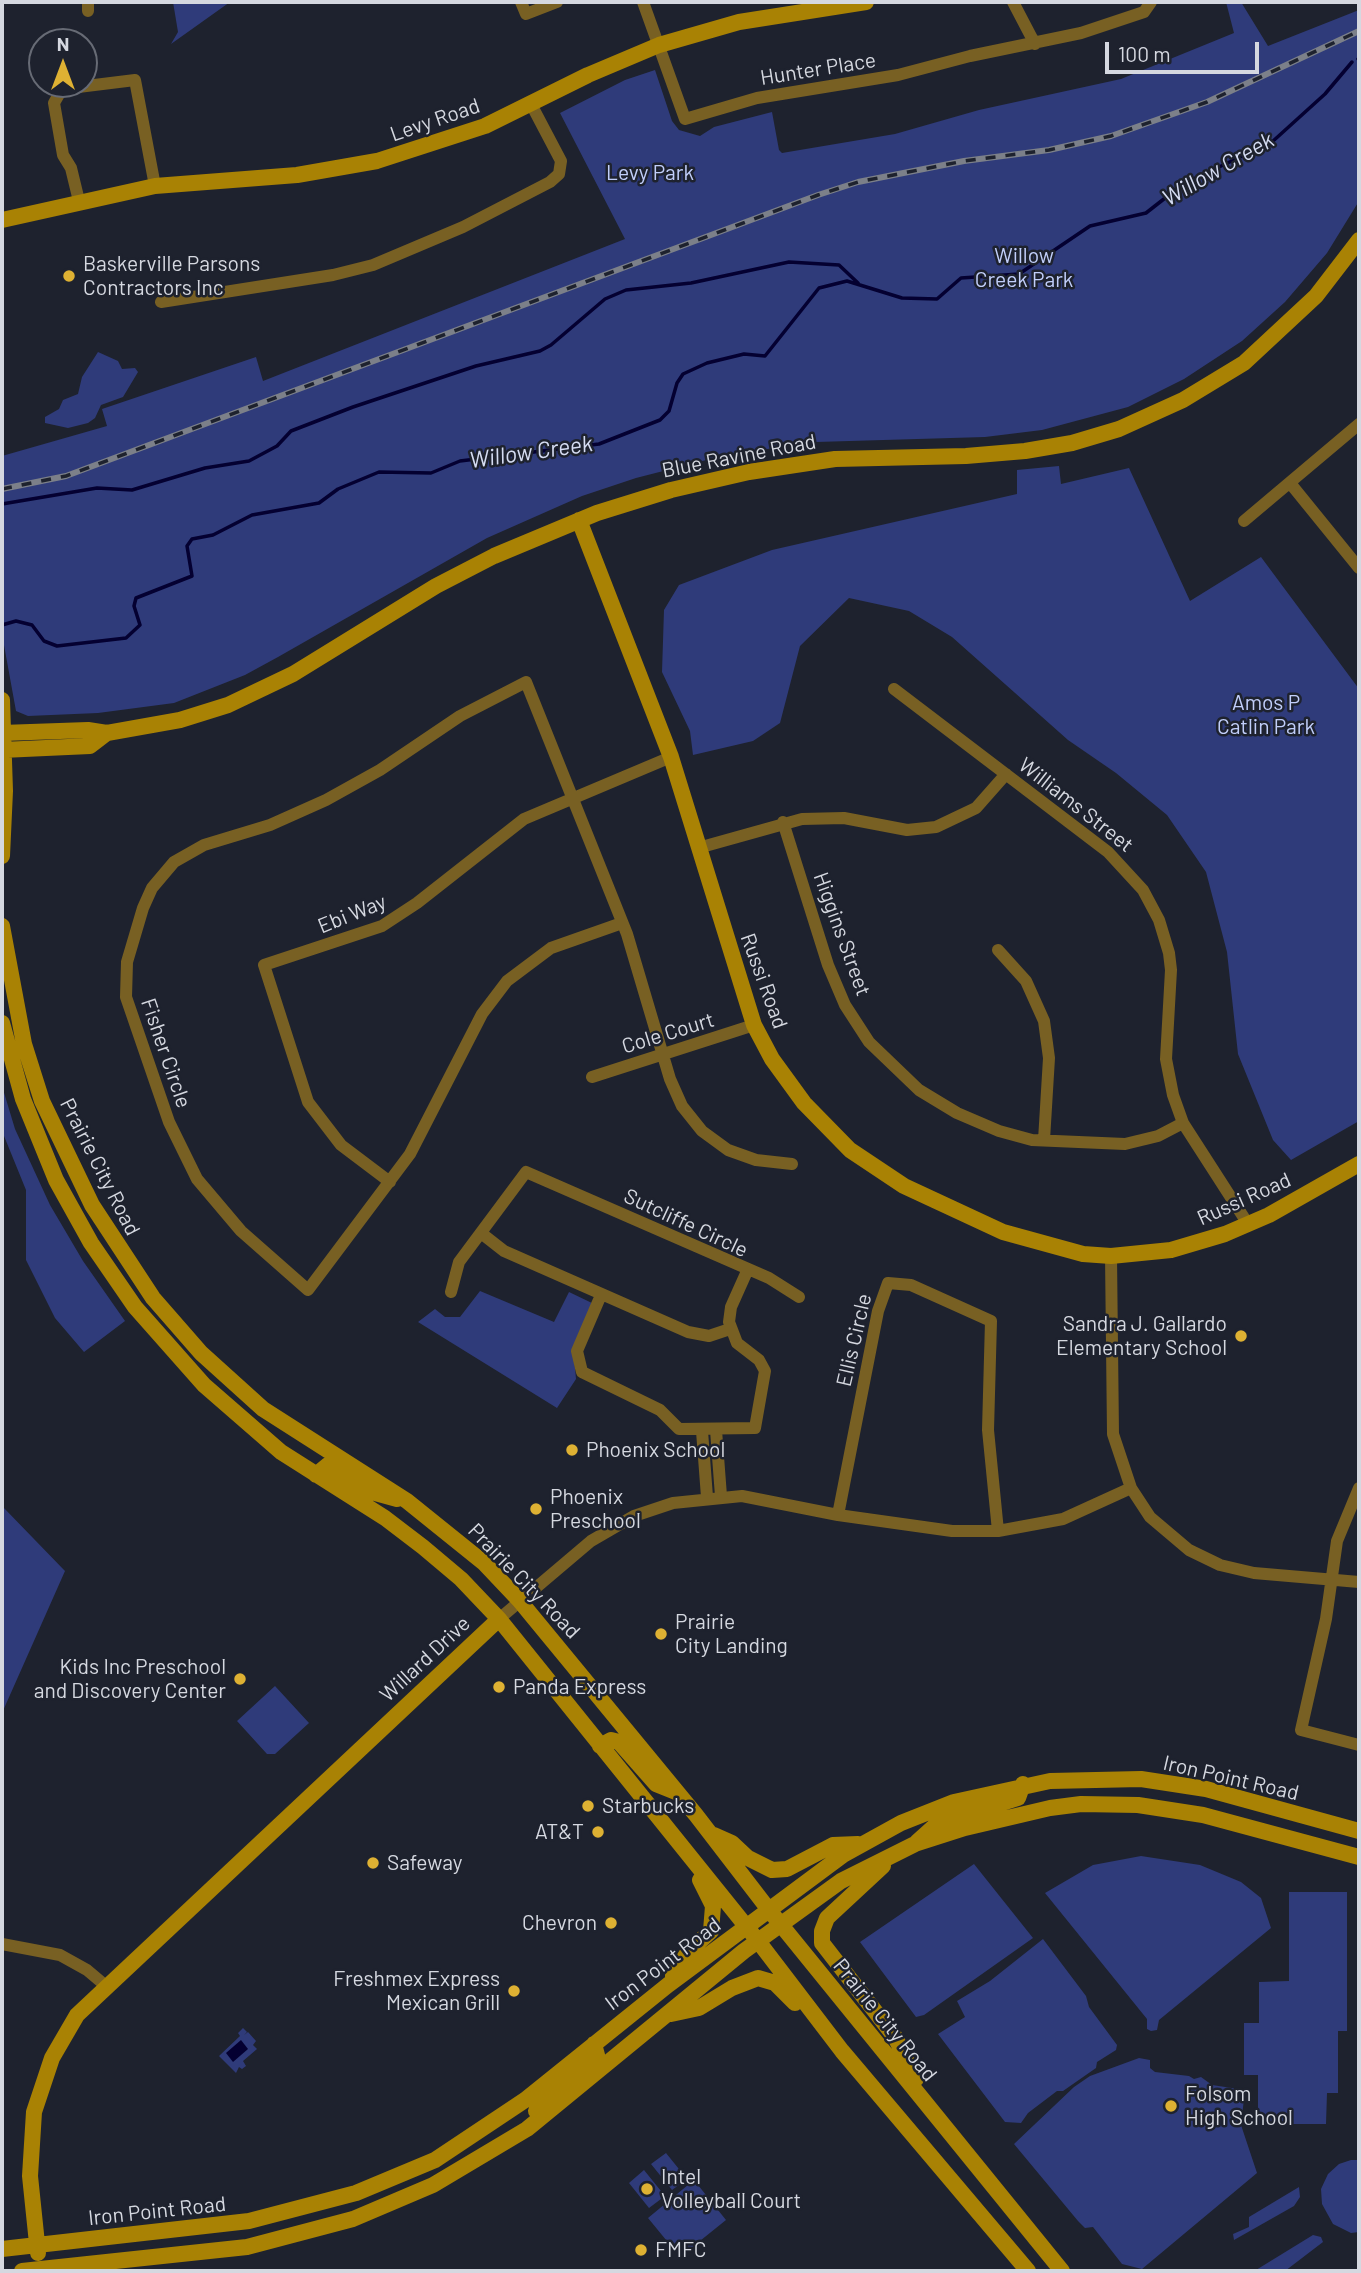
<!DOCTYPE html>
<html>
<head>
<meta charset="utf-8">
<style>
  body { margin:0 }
  #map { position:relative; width:1361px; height:2273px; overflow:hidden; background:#1e222e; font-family:Barlow,sans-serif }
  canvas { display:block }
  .frame { position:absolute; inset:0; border:4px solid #d5d8e0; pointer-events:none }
  .north { position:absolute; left:28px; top:28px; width:70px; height:70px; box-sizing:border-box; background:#1e222e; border:2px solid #676b75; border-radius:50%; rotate:0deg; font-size:19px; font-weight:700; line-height:28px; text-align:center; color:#d5d8e0 }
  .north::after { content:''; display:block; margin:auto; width:24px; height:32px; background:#deb133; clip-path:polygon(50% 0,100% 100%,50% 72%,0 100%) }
  .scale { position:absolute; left:1105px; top:42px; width:154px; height:32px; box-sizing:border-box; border:4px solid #d5d8e0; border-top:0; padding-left:9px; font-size:21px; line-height:24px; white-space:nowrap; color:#d5d8e0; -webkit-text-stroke:5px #1e222e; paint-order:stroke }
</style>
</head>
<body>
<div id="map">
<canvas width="1361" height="2273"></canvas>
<div class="frame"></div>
<div class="north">N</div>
<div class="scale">100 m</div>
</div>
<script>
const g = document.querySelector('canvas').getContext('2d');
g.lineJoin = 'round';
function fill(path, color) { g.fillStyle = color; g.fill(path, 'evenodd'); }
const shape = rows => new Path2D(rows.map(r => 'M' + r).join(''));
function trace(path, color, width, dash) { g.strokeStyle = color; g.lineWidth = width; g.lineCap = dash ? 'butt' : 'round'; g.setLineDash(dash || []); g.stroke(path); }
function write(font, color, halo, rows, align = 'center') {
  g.font = font + ' Barlow,sans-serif'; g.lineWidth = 5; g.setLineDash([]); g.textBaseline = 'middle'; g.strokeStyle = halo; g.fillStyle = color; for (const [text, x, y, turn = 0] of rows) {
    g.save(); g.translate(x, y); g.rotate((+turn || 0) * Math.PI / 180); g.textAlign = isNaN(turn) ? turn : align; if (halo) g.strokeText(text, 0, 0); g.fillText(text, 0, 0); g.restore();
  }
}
const green = shape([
  [173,2,230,2,171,44,178,32],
  [1226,2,1241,2,1268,46,1359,10,1359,201,1327,253,1285,302,1242,341,1184,379,1128,407,1042,430,985,437,816,442,726,455,636,478,582,496,487,538,278,657,245,675,174,703,98,713,28,716,16,711,2,634,2,456,107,426,102,409,256,357,263,381,625,239,560,113,625,80,655,70,672,121,679,130,700,136,714,127,772,112,779,150,782,153,895,134,979,110,1121,79,1234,33],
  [98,352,118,361,122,369,135,368,138,372,123,397,101,405,95,418,88,423,68,428,45,423,45,417,59,409,63,400,78,394,82,377],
  [1059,466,1061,484,1129,468,1190,601,1261,557,1359,689,1359,1121,1291,1160,1273,1140,1238,1054,1227,952,1206,872,1167,815,1116,773,1068,740,952,637,909,611,849,598,800,646,780,723,753,741,693,755,690,731,662,672,664,610,679,585,772,550,1017,494,1017,470],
  [2,1086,15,1129,50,1205,83,1261,125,1321,84,1352,55,1318,26,1260,26,1190,2,1131],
  [480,1291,554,1322,569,1292,594,1304,574,1357,576,1379,557,1408,418,1322,435,1309,445,1317,460,1317],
  [2,1506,65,1571,2,1713],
  [275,1686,309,1723,275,1754,267,1754,237,1721],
  [1141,1856,1200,1865,1241,1882,1261,1898,1271,1928,1159,2020,1157,2030,1151,2031,1147,2029,1147,2019,1045,1893,1093,1865],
  [974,1864,1033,1938,924,2015,916,2017,860,1942],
  [1289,1892,1347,1892,1347,2031,1338,2031,1338,2093,1327,2093,1326,2124,1258,2124,1258,2075,1244,2075,1244,2023,1259,2023,1259,1982,1289,1981],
  [1043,1939,1086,1996,1089,2007,1117,2045,1116,2050,1097,2062,1096,2068,1063,2091,1057,2091,1028,2113,1021,2123,1005,2122,938,2034,965,2017,957,2001,990,1981],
  [243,2028,247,2032,244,2035,248,2032,256,2041,253,2045,257,2049,243,2061,246,2066,242,2069,239,2067,236,2073,219,2056,240,2036,238,2033],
  [1139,2058,1150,2060,1150,2068,1155,2072,1189,2076,1194,2079,1201,2077,1212,2085,1245,2090,1241,2125,1257,2173,1142,2269,1122,2264,1093,2227,1085,2228,1078,2221,1014,2144,1074,2087,1090,2076],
  [666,2153,687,2179,672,2190,651,2164],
  [1351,2160,1359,2160,1359,2232,1351,2233,1333,2224,1322,2204,1321,2189,1328,2174,1339,2164],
  [644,2170,665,2196,649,2208,629,2183],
  [694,2180,726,2220,680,2257,648,2218],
  [1299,2187,1300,2197,1294,2206,1234,2240,1233,2234,1249,2227,1249,2217],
  [1313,2235,1321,2237,1323,2242,1285,2271,1256,2270]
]);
const water = shape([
  [241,2040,248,2049,233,2062,226,2053]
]);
const stream = shape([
  [1358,59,1359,58],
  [2,504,97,488,132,490,205,468,249,461,277,446,291,431,353,407,476,366,540,351,551,345,605,299,626,290,691,283,789,262,839,265,858,283],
  [2,625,16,621,32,625,44,641,57,646,126,638,140,625,134,606,136,598,192,576,187,546,192,539,213,535,252,515,319,503,338,489,379,472,431,473,460,461,599,444,660,420,669,411,677,383,683,374,707,363,744,354,765,356,819,288,847,281,902,298,937,299,961,278,1019,274,1090,226,1146,213,1183,184,1272,142,1325,94,1352,62]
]);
const street = shape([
  [521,2,526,14,557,2],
  [643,2,685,119,757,98,898,75,970,56,1081,33,1144,12,1151,2],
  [1013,2,1035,44],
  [88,11,88,2],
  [79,201,71,168,63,155,54,103,62,89,135,80,155,186],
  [161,302,333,275,373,265,463,227,550,182,559,174,561,161,531,104],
  [1290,483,1359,568],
  [1244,521,1359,424],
  [894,689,1108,852,1143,890,1159,920,1169,953,1171,970,1166,1059,1173,1095,1183,1123,1248,1224],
  [783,822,828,965,845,1005,869,1042,919,1090,957,1113,999,1131,1032,1140,1125,1144,1158,1136,1183,1123],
  [698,848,802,819,844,818,907,830,936,827,976,808,1006,774],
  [622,923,551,948,507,981,482,1014,410,1154,308,1290,241,1231,197,1179,169,1122,126,997,127,962,143,908,152,888,174,862,204,845,270,825,326,800,380,770,460,716,526,682,627,934,670,1079,682,1106,702,1131,728,1150,756,1160,792,1164],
  [998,950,1026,981,1044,1021,1049,1058,1044,1140],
  [592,1077,754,1025],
  [390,1182,341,1145,308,1102,264,965,382,926,417,903,524,819,671,757],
  [481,1233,504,1251,688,1332,709,1336,730,1329],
  [1111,1256,1113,1434,1131,1488,1150,1517,1189,1550,1220,1565,1254,1573,1359,1582],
  [451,1292,459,1262,526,1172,769,1278,799,1297],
  [601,1295,577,1351,582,1372,660,1410,679,1429,755,1428,765,1371,759,1360,737,1343,729,1322,731,1307,748,1269],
  [716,1430,721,1496],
  [702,1431,707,1497],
  [1359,1488,1337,1541,1326,1619,1301,1730,1359,1745],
  [838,1515,878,1311,888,1283,911,1285,991,1321,988,1430,998,1531],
  [499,1619,591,1541,634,1516,673,1503,742,1496,838,1515,952,1531,998,1531,1063,1519,1131,1488],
  [2,1944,60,1955,87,1970,106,1986]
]);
const secondary = shape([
  [2,220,155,186,297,175,377,161,485,126,588,75,659,45,739,22,866,2],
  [579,520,671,757,754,1025,772,1059,804,1103,850,1150,904,1186,1003,1232,1083,1254,1111,1256,1171,1250,1225,1234,1269,1215,1359,1164],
  [2,700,5,791,2,856],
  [2,733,88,730,107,733,180,720,228,705,293,674,436,586,494,556,597,513,671,490,749,472,835,459,966,456,1025,451,1072,443,1119,429,1183,400,1244,363,1316,296,1359,240],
  [2,750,90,746,107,733],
  [2,926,24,1044,42,1101,92,1205,153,1298,201,1353,263,1409,407,1501,484,1563,519,1600,696,1815,769,1910,1062,2271],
  [2,1023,23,1099,56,1180,91,1243,135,1307,204,1385,281,1452,385,1518,423,1547,461,1579,499,1619,758,1941,842,2051,1028,2271],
  [316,1475,328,1465,368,1491,397,1499],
  [600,1746,611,1740,619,1742,656,1784,676,1792],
  [714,1835,732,1843,748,1858,772,1870,787,1869,833,1845,858,1844],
  [917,1842,937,1824,1018,1798,1023,1784],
  [883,1866,827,1918,822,1931,822,1943,895,2037,916,2079],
  [673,1976,688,1952,711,1931,713,1906,700,1880],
  [671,2014,699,2008,732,1988,758,1978,775,1983,795,2003],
  [536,2111,593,2064,597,2055,594,2044],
  [2,2249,249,2221,356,2193,435,2160,525,2100,668,1985,843,1855,901,1823,954,1802,1050,1781,1141,1779,1206,1789,1359,1831],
  [38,2253,30,2176,34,2112,52,2058,77,2015,499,1619],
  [22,2271,247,2247,353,2219,433,2185,527,2129,744,1951,841,1881,915,1844,965,1828,1050,1808,1081,1804,1138,1805,1203,1815,1359,1857]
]);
const rail = shape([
  [2,489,66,476,818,195,858,182,964,161,1049,150,1111,136,1207,102,1359,31]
]);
const markers = [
  [69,276,7,"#deb133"],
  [1241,1336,7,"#deb133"],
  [572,1450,7,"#deb133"],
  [536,1509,7,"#deb133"],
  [661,1634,7,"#deb133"],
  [240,1679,7,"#deb133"],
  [499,1687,7,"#deb133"],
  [588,1806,7,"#deb133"],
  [598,1832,7,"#deb133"],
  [373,1863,7,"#deb133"],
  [611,1923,7,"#deb133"],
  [514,1991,7,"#deb133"],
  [1171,2106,7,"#deb133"],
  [647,2189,7,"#deb133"],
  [641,2250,7,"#deb133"]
];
const streetNames = [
  ["Hunter Place",818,69,-9],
  ["Levy Road",435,120,-19],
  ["Blue Ravine Road",739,456,-11],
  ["Williams Street",1076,805,38],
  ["Ebi Way",352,914,-22],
  ["Higgins Street",842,934,70],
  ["Russi Road",764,981,70],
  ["Cole Court",668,1033,-17],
  ["Fisher Circle",166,1053,71],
  ["Prairie City Road",100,1167,63],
  ["Russi Road",1244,1199,-24],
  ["Sutcliffe Circle",686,1223,25],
  ["Ellis Circle",854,1340,-77],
  ["Prairie City Road",524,1581,46],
  ["Willard Drive",425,1659,-43],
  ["Iron Point Road",1231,1778,13],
  ["Iron Point Road",663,1964,-37],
  ["Prairie City Road",885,2020,51],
  ["Iron Point Road",157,2211,-6]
];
const parkNames = [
  ["Levy Park",650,173],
  ["Willow",1024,256],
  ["Creek Park",1024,280],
  ["Amos P",1266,703],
  ["Catlin Park",1266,727]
];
const poiNames = [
  ["Baskerville Parsons",83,264],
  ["Contractors Inc",83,288],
  ["Sandra J. Gallardo",1227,1324,"right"],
  ["Elementary School",1227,1348,"right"],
  ["Phoenix School",586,1450],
  ["Phoenix",550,1497],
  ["Preschool",550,1521],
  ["Prairie",675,1622],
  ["City Landing",675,1646],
  ["Kids Inc Preschool",226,1667,"right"],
  ["and Discovery Center",226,1691,"right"],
  ["Panda Express",513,1687],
  ["Starbucks",602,1806],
  ["AT&T",584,1832,"right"],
  ["Safeway",387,1863],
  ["Chevron",597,1923,"right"],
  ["Freshmex Express",500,1979,"right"],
  ["Mexican Grill",500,2003,"right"],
  ["Folsom",1185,2094],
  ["High School",1185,2118],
  ["Intel",661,2177],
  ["Volleyball Court",661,2201],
  ["FMFC",655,2250]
];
const waterNames = [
  ["Willow Creek",1218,169,-30],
  ["Willow Creek",531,452,-8]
];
fill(green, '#2f3b7a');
fill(water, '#040031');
trace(stream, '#040031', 3.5);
trace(street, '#786023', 12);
trace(secondary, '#a98204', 16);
trace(rail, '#7c8089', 6);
trace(rail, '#1e222e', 3.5, [10]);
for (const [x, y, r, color] of markers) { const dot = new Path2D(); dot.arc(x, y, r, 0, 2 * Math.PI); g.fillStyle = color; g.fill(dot); trace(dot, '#1e222e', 2.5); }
write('21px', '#d5d8e0', '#1e222e', streetNames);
write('21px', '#c1cefa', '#1e222e', parkNames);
write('21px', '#d5d8e0', '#1e222e', poiNames, 'left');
write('italic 23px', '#d5dcf2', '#1e222e', waterNames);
</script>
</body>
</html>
